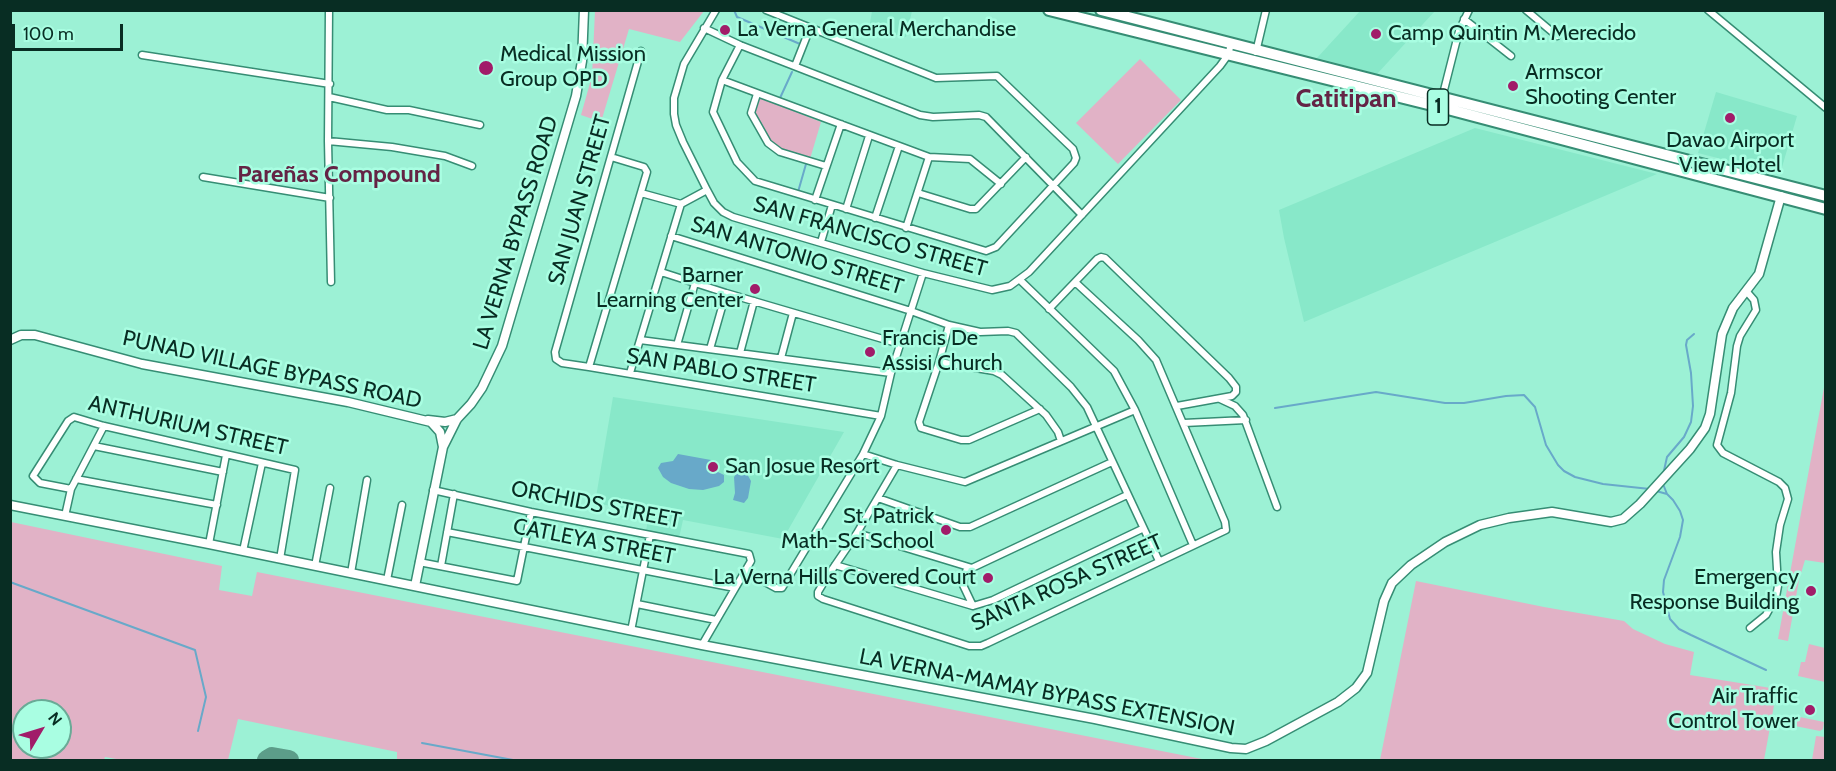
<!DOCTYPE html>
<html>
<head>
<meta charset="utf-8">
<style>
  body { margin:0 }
  #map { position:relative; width:1836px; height:771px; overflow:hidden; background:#9cf1d5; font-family:Cabin,sans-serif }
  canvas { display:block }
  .frame { position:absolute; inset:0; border:12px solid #082d23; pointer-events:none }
  .north { position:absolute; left:12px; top:699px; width:60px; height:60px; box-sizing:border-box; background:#a9fee2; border:2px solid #69aa96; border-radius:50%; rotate:52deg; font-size:16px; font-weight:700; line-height:24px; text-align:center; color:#082d23 }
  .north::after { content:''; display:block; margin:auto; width:21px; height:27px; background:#a11c69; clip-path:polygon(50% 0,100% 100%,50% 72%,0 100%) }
  .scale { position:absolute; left:12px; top:24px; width:111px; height:27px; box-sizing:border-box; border:3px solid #082d23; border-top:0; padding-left:8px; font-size:18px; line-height:21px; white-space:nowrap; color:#082d23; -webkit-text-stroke:4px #a9fee2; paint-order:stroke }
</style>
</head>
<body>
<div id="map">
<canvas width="1836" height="771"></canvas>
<div class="frame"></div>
<div class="north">N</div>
<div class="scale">100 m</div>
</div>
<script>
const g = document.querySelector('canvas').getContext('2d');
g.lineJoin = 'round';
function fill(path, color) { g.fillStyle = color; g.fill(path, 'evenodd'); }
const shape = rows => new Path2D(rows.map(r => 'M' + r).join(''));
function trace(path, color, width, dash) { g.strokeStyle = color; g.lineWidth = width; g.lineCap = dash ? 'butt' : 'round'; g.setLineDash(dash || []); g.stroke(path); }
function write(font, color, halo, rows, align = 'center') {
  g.font = font + ' Cabin,sans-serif'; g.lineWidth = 5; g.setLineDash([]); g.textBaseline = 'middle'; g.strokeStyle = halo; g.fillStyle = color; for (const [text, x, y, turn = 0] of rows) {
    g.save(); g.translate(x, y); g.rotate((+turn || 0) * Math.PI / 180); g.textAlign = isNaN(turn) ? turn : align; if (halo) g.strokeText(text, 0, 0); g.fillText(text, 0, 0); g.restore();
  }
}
const built = shape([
  [872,11,912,11,906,37,869,29],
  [1360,11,1360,10,1435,11,1377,74,1317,58],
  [1716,92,1797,116,1780,174,1698,153],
  [1475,128,1657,174,1304,322,1284,238,1279,210],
  [613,397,844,432,783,539,683,520,679,538,646,531,649,513,595,503]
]);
const green = shape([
  [595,11,704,11,680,42,629,29,601,122,581,115,592,76],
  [1140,59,1181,100,1118,164,1076,123],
  [759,97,821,122,810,159,777,147,768,138,754,114],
  [1825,382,1825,563,1805,560,1799,580,1788,641,1778,639],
  [11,522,222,566,219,590,252,596,257,572,1207,760,397,760,397,752,238,719,228,760,122,760,105,757,104,760,11,760],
  [24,711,60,711,60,747,24,747],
  [1416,581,1544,607,1624,621,1633,629,1665,644,1694,652,1690,675,1777,689,1764,760,1380,760],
  [1809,644,1825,648,1825,682,1798,676,1801,662,1805,662],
  [1795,716,1824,722,1823,729,1820,731,1795,726,1793,722],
  [1816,736,1825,737,1825,760,1812,760]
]);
const water = shape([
  [678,454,711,460,714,470,724,475,724,482,719,486,703,490,689,489,671,483,663,477,658,468,661,463,673,461],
  [738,472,747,474,751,481,748,498,744,503,733,500,735,493,734,477]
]);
const stream = shape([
  [734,10,737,17,800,44],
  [780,98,792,72],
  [798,192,806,164],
  [1275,408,1376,392,1445,403,1464,403,1506,396,1524,395,1535,407,1546,445,1558,465,1564,471,1575,477,1603,484,1650,489],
  [1663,475,1667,457,1684,437,1691,422,1693,406,1691,373,1686,345,1687,340,1694,334],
  [1663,484,1667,494,1673,500,1680,511,1683,520,1680,537,1664,580,1663,592,1670,619,1679,629,1691,635,1766,670],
  [1656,491,1667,494],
  [10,582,195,650,206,697,198,731],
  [422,743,513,760]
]);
const taxiway = shape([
  [267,760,272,757,289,760]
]);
const street = shape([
  [329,10,328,141,331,282],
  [716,10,684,64,674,98,674,114,676,125,683,142,707,190,714,203,723,212,733,217,923,273,992,290,1010,286,1029,272,1220,66,1228,55,1231,44],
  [1526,10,1557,36],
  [1708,10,1826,108],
  [1464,19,1511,56],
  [704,28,740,45,920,115,933,117,979,115,986,117,1082,215],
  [740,45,722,80,713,112,737,162,755,181,986,251,996,247,1074,163,1076,158,1073,149,997,76,936,78,766,10],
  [641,51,555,352,556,359,562,363,589,367,881,416],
  [1256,52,1266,10],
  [142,55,330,84],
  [795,66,810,28],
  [722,80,929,157,970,159,1001,184],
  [757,94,751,113,768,143,780,152,826,166],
  [329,97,387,110,409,110,480,125],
  [1442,98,1459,31,1469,10],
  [328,141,392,147,445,156,472,166],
  [203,177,330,198],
  [641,193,681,204],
  [918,193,970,209,976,209,1026,157],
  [815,200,841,124],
  [846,209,869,136],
  [875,218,899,146],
  [906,228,929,157],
  [671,236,911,311,949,325,980,332,1008,331,1016,333,1071,387,1087,407,1159,561],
  [821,242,832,205],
  [661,272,726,293,900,344],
  [1020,280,1114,371,1135,410,1193,545],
  [1747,292,1754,300,1756,310,1740,336,1737,346,1731,393,1717,445,1723,453,1779,482,1785,488,1788,499,1780,525,1776,552,1778,586,1776,597,1766,615,1750,628],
  [1049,309,1097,259,1101,257,1105,258,1229,378,1236,387,1236,392,1232,396,1177,406],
  [949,325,939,362,919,422,921,428,961,440,969,440,1040,409],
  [640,340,891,373],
  [677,345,695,283],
  [710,349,726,293],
  [740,353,754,301],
  [781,358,793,313],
  [939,362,994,371,1002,375,1046,415,1058,432,1061,441],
  [589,367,647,172,644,167,611,157],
  [630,373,681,204,707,190],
  [1220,399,1235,406,1243,415,1277,507],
  [1184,423,1246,420],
  [94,446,223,472],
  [863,454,897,465,965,482,1135,410],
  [897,465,857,533,827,577,818,592,818,596,823,599,969,646,981,646,988,643,1226,530,1225,522,1156,360,1138,340,1075,282],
  [76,479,217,505],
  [71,489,40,483,33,476,68,421,74,417,104,426,295,470,280,559],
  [433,490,531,512,749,554,751,561,702,645],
  [878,498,960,527,970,527,1112,462],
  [65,516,71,489,104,426],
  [447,532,735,588],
  [857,533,972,568,1127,495],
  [209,544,226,455],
  [243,551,262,463],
  [419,562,517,581,531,512],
  [835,565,973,606,993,600,1142,529],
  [315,566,330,488],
  [441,566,454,494],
  [967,568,963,585,973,606],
  [745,571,776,588,782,588,863,454,881,416,891,373,923,273],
  [351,573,367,480],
  [387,580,402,505],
  [637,604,716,620],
  [631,631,650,535]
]);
const secondary = shape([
  [10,340,21,335,35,335,142,364,348,402,431,422,440,432,443,447,415,586],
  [428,420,445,422,457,419],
  [443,447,457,419,471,404,482,388,502,346,576,96,582,61,584,10],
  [10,505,209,544,702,645,1095,719,1231,748,1246,749,1266,741,1338,702,1356,688,1367,673,1384,601,1392,583,1411,565,1445,542,1480,525,1509,518,1552,512,1611,522,1623,519,1640,504,1690,449,1705,428,1710,414,1722,334,1733,308,1759,274,1781,196]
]);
const highway = shape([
  [1049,10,1440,107,1826,209],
  [1101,10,1826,196]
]);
const markers = [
  [725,30,6,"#a11c69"],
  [1376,34,6,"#a11c69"],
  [486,68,8,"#a11c69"],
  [1513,86,6,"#a11c69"],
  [1730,118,6,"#a11c69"],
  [755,289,6,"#a11c69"],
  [870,352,6,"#a11c69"],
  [713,467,6,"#a11c69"],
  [946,530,6,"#a11c69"],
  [988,578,6,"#a11c69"],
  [1811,591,6,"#a11c69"],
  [1810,710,6,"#a11c69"]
];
const shields = [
  [1438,107,21]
];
const shieldNames = [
  ["1",1438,107]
];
const poiNames = [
  ["La Verna General Merchandise",737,30],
  ["Camp Quintin M. Merecido",1388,34],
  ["Medical Mission",500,55],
  ["Group OPD",500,80],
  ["Armscor",1525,73],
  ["Shooting Center",1525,98],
  ["Davao Airport",1730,141,"center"],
  ["View Hotel",1730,166,"center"],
  ["Barner",743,276,"right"],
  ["Learning Center",743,301,"right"],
  ["Francis De",882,339],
  ["Assisi Church",882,364],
  ["San Josue Resort",725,467],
  ["St. Patrick",934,517,"right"],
  ["Math-Sci School",934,542,"right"],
  ["La Verna Hills Covered Court",976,578,"right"],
  ["Emergency",1799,578,"right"],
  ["Response Building",1799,603,"right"],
  ["Air Traffic",1798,697,"right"],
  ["Control Tower",1798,722,"right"]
];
const streetNames = [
  ["SAN JUAN STREET",580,200,-74],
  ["LA VERNA BYPASS ROAD",516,233,-73],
  ["SAN FRANCISCO STREET",870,237,16],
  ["SAN ANTONIO STREET",797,256,17],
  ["PUNAD VILLAGE BYPASS ROAD",272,370,12],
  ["SAN PABLO STREET",721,371,9],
  ["ANTHURIUM STREET",188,426,13],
  ["ORCHIDS STREET",596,505,11],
  ["CATLEYA STREET",594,542,11],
  ["SANTA ROSA STREET",1067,583,-24],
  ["LA VERNA-MAMAY BYPASS EXTENSION",1047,693,11]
];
const neighbourhoodNames = [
  ["Pareñas Compound",339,175]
];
const quarterNames = [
  ["Catitipan",1346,99]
];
fill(built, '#88e8c9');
fill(green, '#e1b2c6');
fill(water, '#68a9c9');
trace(stream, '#68a9c9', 2);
trace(taxiway, '#5c9d89', 20);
trace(street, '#368d74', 9);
trace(secondary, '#368d74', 11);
trace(highway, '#368d74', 14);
trace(street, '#fff', 6);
trace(secondary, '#fff', 8);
trace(highway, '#fff', 10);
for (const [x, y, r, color] of markers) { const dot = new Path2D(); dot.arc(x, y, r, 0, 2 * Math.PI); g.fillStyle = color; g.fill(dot); trace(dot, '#a9fee2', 2); }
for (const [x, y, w] of shields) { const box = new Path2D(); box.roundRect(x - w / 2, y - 18, w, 36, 4.5); g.fillStyle = '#a9fee2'; g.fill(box); trace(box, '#082d23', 1.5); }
write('bold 21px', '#082d23', null, shieldNames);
write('22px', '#082d23', '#a9fee2', poiNames, 'left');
write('22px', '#082d23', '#a9fee2', streetNames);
write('bold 24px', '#642445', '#a9fee2', neighbourhoodNames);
write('bold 26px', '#642445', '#a9fee2', quarterNames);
</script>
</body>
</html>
